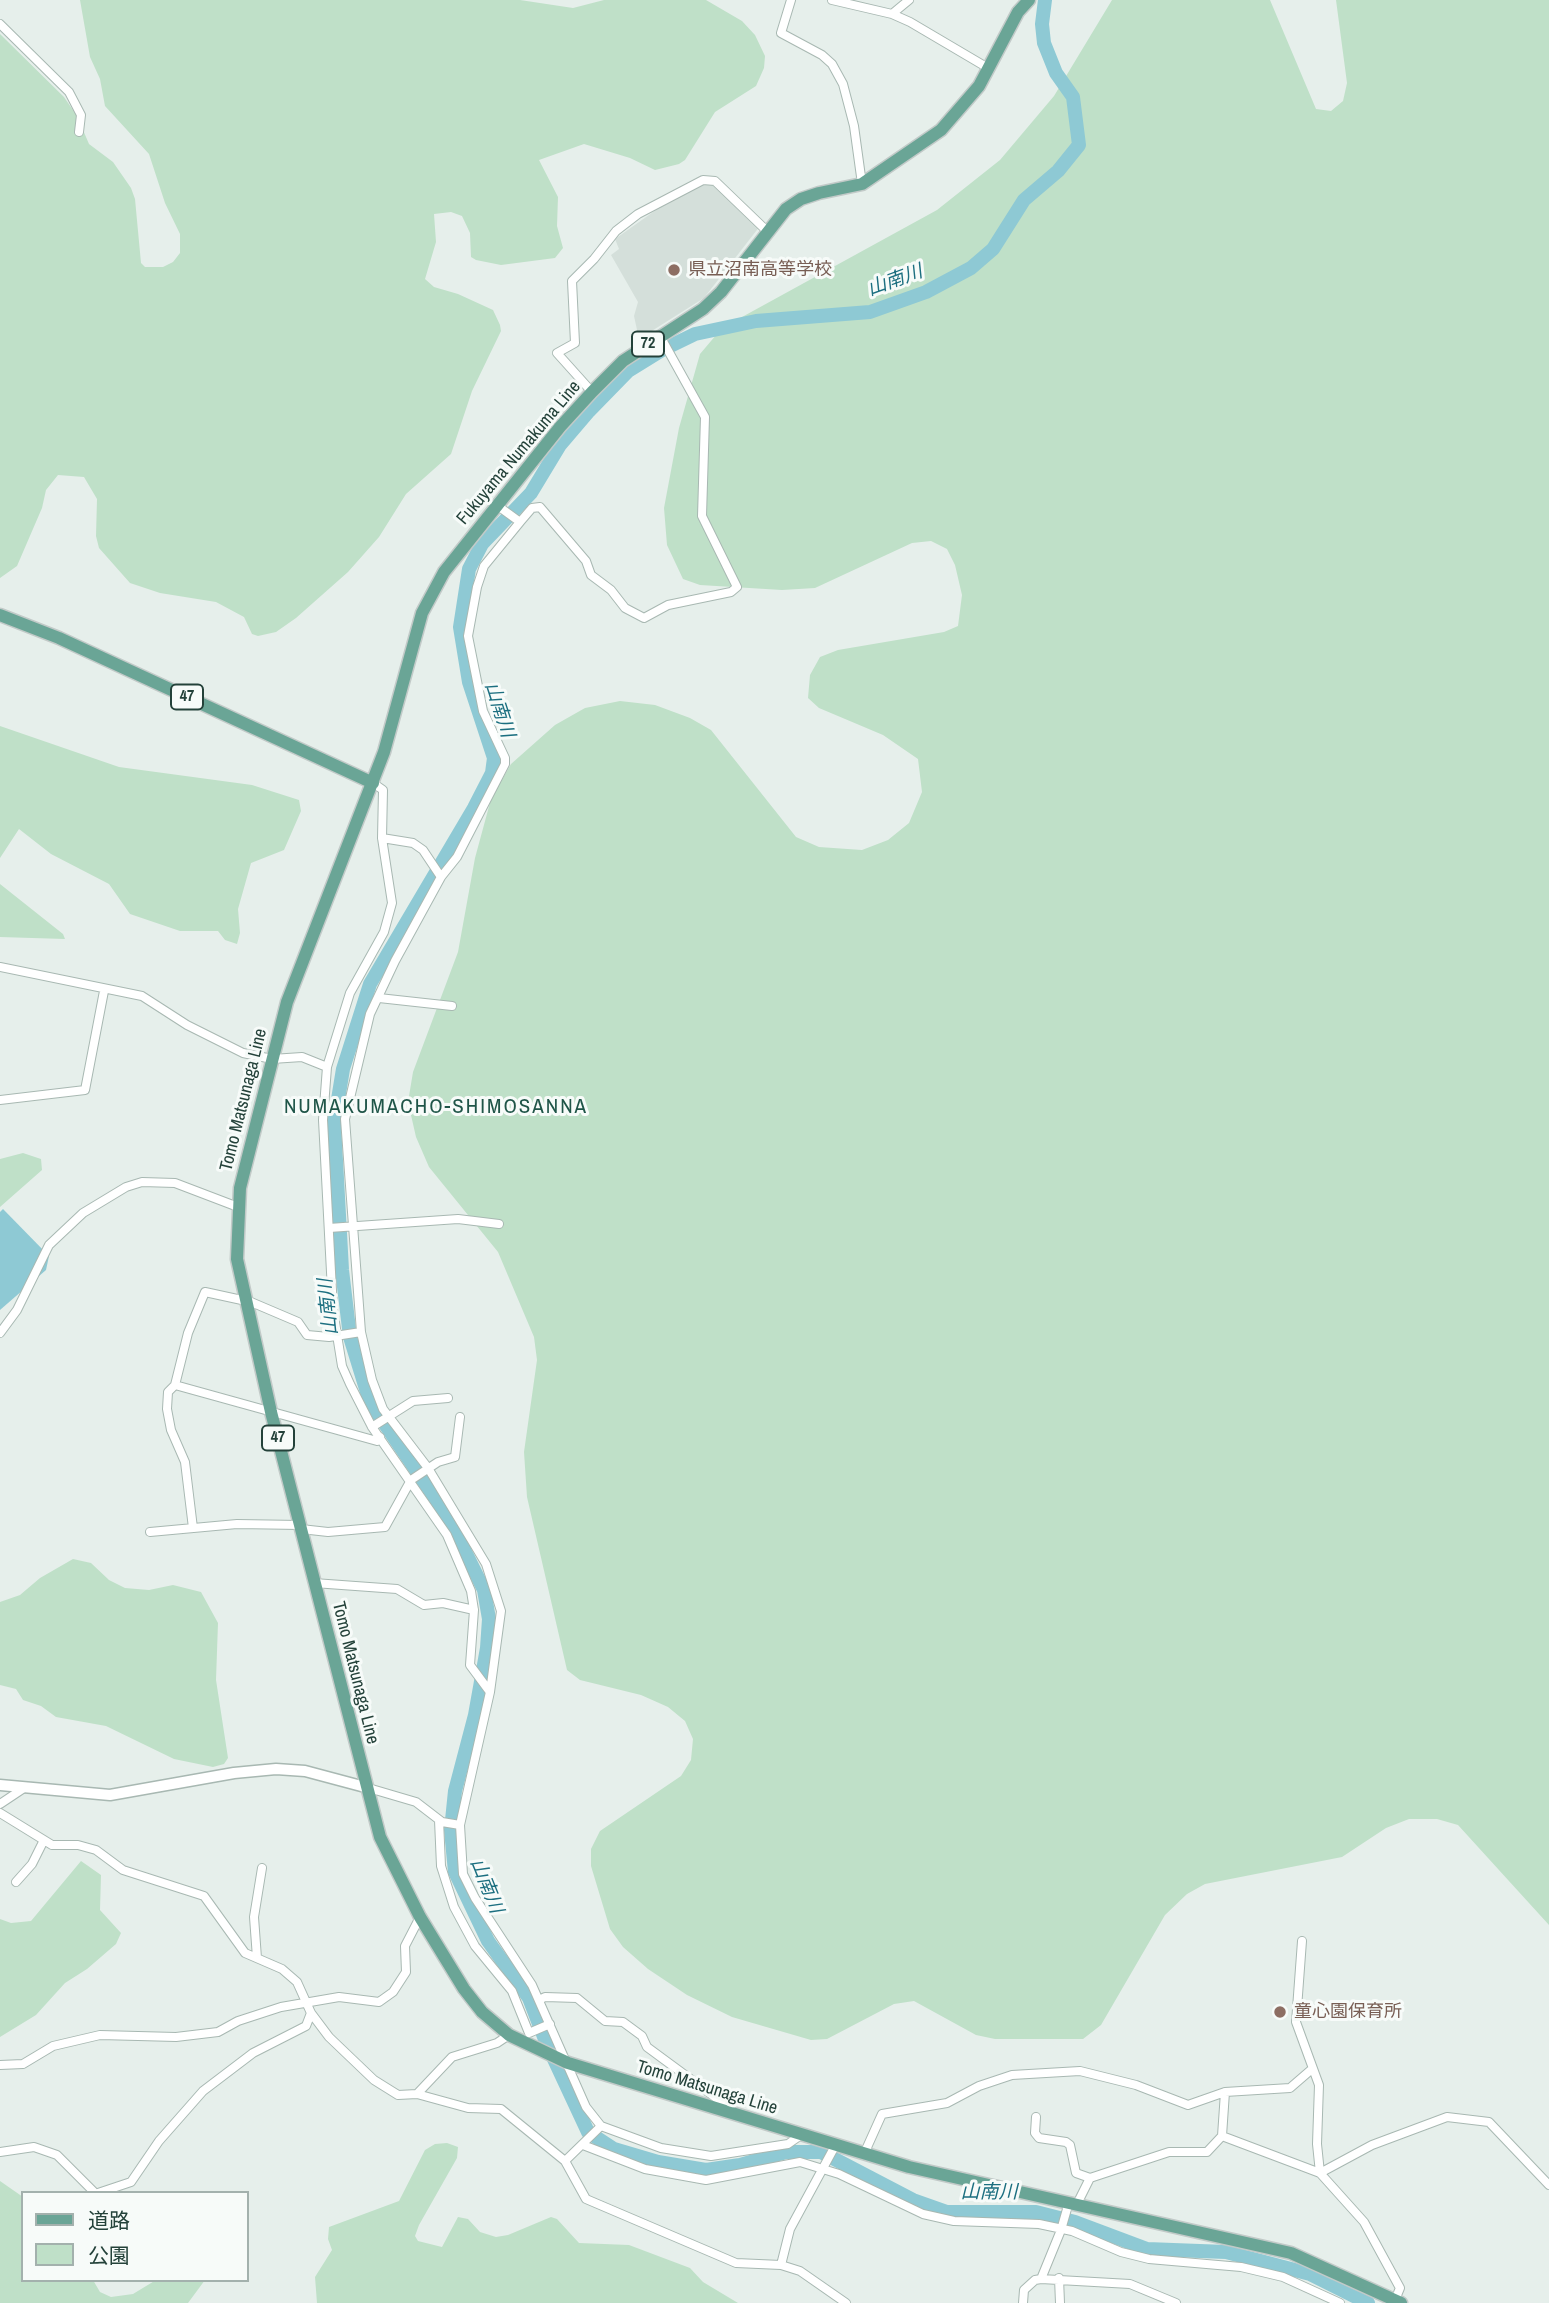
<!DOCTYPE html>
<html>
<head>
<meta charset="utf-8">
<style>
  body { margin:0 }
  #map { position:relative; width:1549px; height:2303px; overflow:hidden; background:#e6efeb; font-family:"Archivo Narrow","Noto Sans JP",sans-serif }
  canvas { display:block }
  .legend { position:absolute; left:21px; top:2191px; width:228px; height:91px; box-sizing:border-box; background:#f7fbf9; border:2px solid #a3b1ad; margin:0; padding:9px 12px; list-style:none; font-size:21px; color:#24423a }
  .legend li { display:flex; align-items:center; gap:14px; height:35px }
  .legend b { width:35px; border:2px solid #a3b1ad }
</style>
</head>
<body>
<div id="map">
<canvas width="1549" height="2303"></canvas>
<ul class="legend">
<li><b style="height:9px;background:#6aa596"></b>道路</li>
<li><b style="height:19px;background:#bfe0c8"></b>公園</li>
</ul>
</div>
<script>
const g = document.querySelector('canvas').getContext('2d');
g.lineJoin = 'round';
function fill(path, color) { g.fillStyle = color; g.fill(path, 'evenodd'); }
const shape = rows => new Path2D(rows.map(r => 'M' + r).join(''));
function trace(path, color, width, dash) { g.strokeStyle = color; g.lineWidth = width; g.lineCap = dash ? 'butt' : 'round'; g.setLineDash(dash || []); g.stroke(path); }
function write(font, color, halo, rows, align = 'center') {
  g.font = font + ' "Archivo Narrow","Noto Sans JP",sans-serif'; g.lineWidth = 6; g.setLineDash([]); g.textBaseline = 'middle'; g.strokeStyle = halo; g.fillStyle = color; for (const [text, x, y, turn = 0] of rows) {
    g.save(); g.translate(x, y); g.rotate((+turn || 0) * Math.PI / 180); g.textAlign = isNaN(turn) ? turn : align; if (halo) g.strokeText(text, 0, 0); g.fillText(text, 0, 0); g.restore();
  }
}
const built = shape([
  [705,182,711,182,760,226,704,298,639,339,634,316,638,302,611,255,619,249,615,239,656,210]
]);
const green = shape([
  [80,0,520,0,573,8,604,0,706,0,742,21,755,35,765,56,764,68,756,86,715,112,685,160,679,164,655,170,630,158,584,144,539,160,558,197,557,226,563,248,555,258,501,265,476,260,471,257,470,233,462,216,451,212,434,214,436,242,425,279,434,287,458,294,493,310,500,325,501,331,472,391,451,454,406,494,379,537,348,572,296,618,276,632,258,636,252,634,244,617,216,602,160,593,130,583,99,548,96,536,97,499,84,477,58,475,46,490,42,508,17,566,0,578,0,34,64,97,77,116,89,144,113,162,131,188,135,199,141,263,145,267,163,267,173,262,180,253,180,234,165,203,149,154,105,106,100,79,90,57],
  [1112,0,1270,0,1316,109,1331,111,1343,101,1347,83,1336,0,1549,0,1549,1925,1458,1825,1437,1819,1409,1819,1386,1828,1342,1857,1205,1884,1187,1894,1165,1915,1101,2025,1083,2039,995,2039,976,2035,914,2001,894,2004,827,2039,811,2040,732,2017,687,1995,648,1969,623,1947,610,1929,591,1866,591,1849,600,1831,681,1776,691,1760,693,1739,685,1721,668,1707,641,1695,580,1680,567,1670,527,1497,524,1452,537,1360,534,1337,498,1252,429,1167,416,1137,408,1102,413,1072,458,952,475,858,491,799,511,764,555,725,585,708,620,701,655,705,690,718,711,730,796,837,819,847,862,850,888,840,909,823,922,792,918,759,883,735,819,708,808,698,810,675,820,657,838,650,944,632,958,626,962,595,955,565,947,549,931,541,912,543,815,588,782,590,700,585,683,579,667,545,664,508,679,428,700,354,722,328,937,210,1000,160,1054,96],
  [0,726,119,767,252,785,299,800,301,811,284,850,251,863,238,909,240,933,237,944,225,940,218,931,180,931,130,914,109,884,51,854,19,829,0,858],
  [0,884,63,934,65,939,0,937],
  [23,1153,41,1159,42,1170,0,1207,0,1159],
  [73,1559,91,1563,109,1580,125,1588,149,1590,173,1585,201,1592,218,1623,216,1680,228,1758,224,1764,213,1767,174,1759,106,1726,56,1717,41,1706,23,1700,16,1689,0,1685,0,1602,20,1595,40,1578],
  [81,1861,101,1875,100,1910,121,1933,116,1944,87,1969,65,1983,36,2015,0,2037,0,1919,11,1923,31,1921],
  [447,2143,458,2147,457,2158,419,2225,415,2236,418,2241,442,2247,458,2217,468,2219,480,2232,496,2237,508,2235,551,2217,557,2219,579,2243,629,2245,690,2268,703,2282,738,2303,317,2303,315,2277,332,2250,328,2239,329,2227,399,2201,425,2150,435,2144],
  [0,2181,23,2197,23,2280,93,2280,100,2292,111,2297,133,2294,156,2280,205,2280,188,2303,0,2303]
]);
const water = shape([
  [3,1209,49,1256,46,1270,0,1310,0,1212]
]);
const river = shape([
  [1045,0,1042,24,1044,43,1056,73,1073,97,1079,145,1058,171,1024,200,993,249,971,268,926,292,870,312,756,321,695,334,662,350,628,371,589,411,560,445,531,493,482,544,469,569,460,627,469,682,494,758,492,773,474,808,370,984,343,1069,334,1124,342,1270,350,1337,370,1402,448,1517,484,1590,489,1619,487,1648,475,1715,455,1791,451,1830,455,1872,488,1941,529,1998,546,2042,588,2132,614,2149,658,2162,706,2170,740,2165,786,2152,821,2152,913,2200,947,2212,1036,2212,1075,2222,1147,2249,1226,2252,1310,2274,1368,2303]
]);
const minor = shape([
  [791,0,781,33,822,55,832,64,843,84,854,126,862,184],
  [832,0,892,14,910,22,988,68],
  [892,14,909,0],
  [0,24,69,92,81,115,79,132],
  [592,392,557,353,575,343,572,281,594,259,616,231,638,214,703,180,715,181,767,231],
  [498,506,520,522,532,508,540,507,586,561,591,575,611,590,625,608,644,618,668,605,731,592,737,587,702,516,705,417,660,336],
  [373,783,383,790,382,838,392,903,384,932,350,993,327,1067,323,1120,333,1310,342,1366,350,1384,372,1427,447,1535,471,1591,474,1610,470,1665,490,1692,460,1825,463,1874,475,1898,532,1985,586,2107,601,2126,661,2148,711,2156,788,2144,801,2135],
  [382,838,413,843,423,850,441,877],
  [0,967,142,996,187,1025,243,1053,272,1059,302,1057,327,1067],
  [379,998,452,1006],
  [0,1100,85,1090,104,991],
  [329,1228,458,1219,499,1224],
  [0,1333,17,1310,49,1245,83,1213,126,1187,142,1182,175,1183,238,1207],
  [175,1385,377,1441,380,1437],
  [372,1427,413,1401,448,1398],
  [193,1528,185,1462,171,1430,167,1409,168,1392,175,1385,188,1333,205,1292,251,1302,298,1322,307,1335,329,1337,361,1332],
  [301,1529,328,1532,385,1527,411,1480,438,1462,455,1457,460,1417],
  [150,1532,237,1524,300,1525],
  [314,1583,397,1589,424,1605,443,1603,474,1610],
  [490,1692,501,1611,486,1564,428,1468,383,1409,372,1380,361,1332,345,1119,370,1014,395,961,441,877,457,857,505,764,505,758,483,711,468,636,477,587,484,566,520,522],
  [365,1787,416,1802,442,1822,460,1825],
  [0,1804,24,1788],
  [0,1813,52,1845,78,1845,96,1850,123,1870,204,1896,245,1953,282,1969,297,1982,311,2013,329,2037,374,2080,398,2095,417,2094,468,2108,501,2109,565,2161,586,2199,736,2263,781,2265,800,2271,846,2303],
  [439,1820,441,1866,454,1907,475,1946,512,1991,529,2033,550,2024],
  [16,1882,32,1864,44,1840],
  [1302,1941,1296,2022,1319,2085,1317,2144,1320,2173,1372,2145,1447,2117,1489,2122,1549,2185],
  [257,1958,254,1917,262,1868],
  [539,2000,545,1997,577,1998,605,2021,623,2022,642,2036,647,2047,723,2103,725,2111],
  [0,2065,23,2064,53,2046,100,2035,176,2037,218,2032,238,2021,281,2007,339,1997,379,2002,393,1992,406,1972,405,1946,420,1917],
  [417,2094,452,2057,497,2043,509,2035],
  [1036,2117,1035,2133,1039,2138,1066,2142,1070,2145,1076,2173,1090,2178],
  [1222,2136,1320,2173,1364,2222,1400,2288,1395,2300],
  [583,2145,645,2169,706,2180,800,2162,839,2174,923,2214,954,2221,1039,2224,1072,2231,1121,2252,1149,2259,1241,2267,1283,2277,1340,2303],
  [0,2152,34,2147,57,2155,95,2193],
  [864,2154,882,2114,947,2103,979,2086,1012,2075,1080,2071,1136,2085,1188,2105,1225,2092,1290,2088,1312,2069],
  [565,2161,601,2126],
  [98,2193,131,2182,159,2141,203,2091,253,2053,306,2026,311,2013],
  [1077,2204,1090,2178,1169,2152,1207,2152,1222,2136,1225,2092],
  [781,2265,790,2229,835,2146],
  [1059,2278,1060,2303],
  [1041,2279,1130,2284,1176,2303],
  [1023,2303,1024,2290,1035,2280,1041,2279,1061,2230,1069,2202]
]);
const tertiary = shape([
  [0,1785,110,1795,234,1773,276,1769,305,1771,365,1787]
]);
const primary = shape([
  [1029,0,1018,12,979,86,941,130,862,184,819,193,801,199,786,209,721,292,703,309,623,361,592,392,560,427,444,572,422,613,384,752,287,1002,240,1188,237,1259,271,1412,380,1837,420,1917,464,1989,482,2012,509,2035,568,2063,909,2167,1291,2253,1401,2303],
  [0,615,59,638,373,783]
]);
const markers = [
  [674,270,7,"#8d6e63"],
  [1280,2012,7,"#8d6e63"]
];
const shields = [
  [648,344,32],
  [187,697,32],
  [278,1438,32]
];
const shieldNames = [
  ["72",648,344],
  ["47",187,697],
  ["47",278,1438]
];
const educationNames = [
  ["県立沼南高等学校",688,270],
  ["童心園保育所",1294,2012]
];
const streetNames = [
  ["Fukuyama Numakuma Line",519,453,-50],
  ["Tomo Matsunaga Line",244,1100,-76],
  ["Tomo Matsunaga Line",355,1673,76],
  ["Tomo Matsunaga Line",707,2088,17]
];
const waterNames = [
  ["山南川",895,281,-20],
  ["山南川",499,710,72],
  ["山南川",329,1307,-96],
  ["山南川",486,1886,68],
  ["山南川",989,2193]
];
const quarterNames = [
  ["NUMAKUMACHO-SHIMOSANNA",436,1107]
];
fill(built, '#d4dfda');
fill(green, '#bfe0c8');
fill(water, '#8ec9d4');
trace(river, '#8ec9d4', 14);
trace(minor, '#a8b8b2', 10);
trace(tertiary, '#a8b8b2', 13);
trace(primary, '#c2cac8', 15);
trace(minor, '#fff', 8);
trace(tertiary, '#fff', 10);
trace(primary, '#6aa596', 12);
for (const [x, y, r, color] of markers) { const dot = new Path2D(); dot.arc(x, y, r, 0, 2 * Math.PI); g.fillStyle = color; g.fill(dot); trace(dot, '#f7fbf9', 2.5); }
for (const [x, y, w] of shields) { const box = new Path2D(); box.roundRect(x - w / 2, y - 12.5, w, 25, 5); g.fillStyle = '#f7fbf9'; g.fill(box); trace(box, '#24423a', 2); }
write('bold 16px', '#24423a', null, shieldNames);
write('18px', '#785e54', '#f7fbf9', educationNames, 'left');
write('18px', '#24423a', '#f7fbf9', streetNames);
write('italic 19px', '#1c6f80', '#f7fbf9', waterNames);
g.letterSpacing = '2px';
write('21px', '#1f5548', '#f7fbf9', quarterNames);
g.letterSpacing = '0px';
</script>
</body>
</html>
